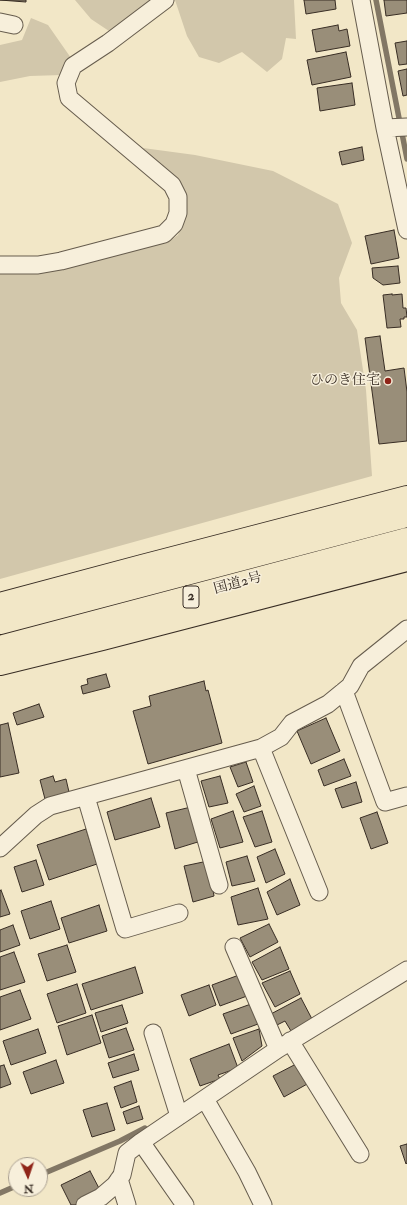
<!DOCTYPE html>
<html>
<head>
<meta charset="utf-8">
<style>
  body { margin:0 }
  #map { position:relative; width:407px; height:1205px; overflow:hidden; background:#f2e7c7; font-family:"IM FELL Double Pica",serif }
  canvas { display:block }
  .north { position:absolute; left:8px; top:1157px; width:40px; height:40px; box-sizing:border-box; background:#f7efdb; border:1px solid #aba192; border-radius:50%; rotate:177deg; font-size:11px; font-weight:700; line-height:16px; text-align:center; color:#382d24 }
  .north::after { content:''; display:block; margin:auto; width:14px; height:18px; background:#8f2418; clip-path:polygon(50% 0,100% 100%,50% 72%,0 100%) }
</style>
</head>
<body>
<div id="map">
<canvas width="407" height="1205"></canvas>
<div class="north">N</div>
</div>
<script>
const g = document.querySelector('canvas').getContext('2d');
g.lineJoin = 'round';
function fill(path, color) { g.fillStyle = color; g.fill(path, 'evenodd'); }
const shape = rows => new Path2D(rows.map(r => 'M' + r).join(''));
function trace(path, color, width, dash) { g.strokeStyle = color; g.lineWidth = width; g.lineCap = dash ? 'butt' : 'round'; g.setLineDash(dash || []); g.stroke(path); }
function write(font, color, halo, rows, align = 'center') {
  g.font = font + ' "IM FELL Double Pica","Noto Serif JP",serif'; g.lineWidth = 3; g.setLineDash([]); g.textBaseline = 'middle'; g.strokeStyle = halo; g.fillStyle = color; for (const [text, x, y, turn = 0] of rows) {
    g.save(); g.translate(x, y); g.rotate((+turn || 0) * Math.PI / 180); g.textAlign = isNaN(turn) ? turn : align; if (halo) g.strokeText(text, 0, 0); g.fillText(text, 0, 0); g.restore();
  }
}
const green = shape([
  [75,0,155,0,112,33,91,19],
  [175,0,294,0,296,39,286,38,282,59,267,72,242,52,219,63,199,57,187,36],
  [31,18,48,25,71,58,62,75,30,76,0,82,0,45,22,40],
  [143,148,195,155,273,171,338,204,352,243,339,278,341,303,357,330,366,390,372,476,0,579,0,273,149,245,167,243,178,235,184,220,177,181]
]);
const stream = shape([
  [376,0,407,159],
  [40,1175,120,1141,145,1128],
  [0,1193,16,1186]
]);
const building = shape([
  [0,0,26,0,26,2,0,0],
  [304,0,335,0,336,9,306,14,304,0],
  [384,0,407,0,407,13,386,16,384,0],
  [338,25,339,31,347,29,350,46,316,52,312,30,338,25],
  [407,41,407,64,399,65,395,43,407,41],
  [346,52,351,77,312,85,307,60,346,52],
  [407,69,407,95,403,96,398,71,407,69],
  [352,83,355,105,320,111,317,88,352,83],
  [362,147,364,160,342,165,339,152,362,147],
  [394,230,399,258,371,264,365,236,394,230],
  [398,266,400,283,383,285,373,278,372,268,398,266],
  [392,294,392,295,402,294,403,308,406,308,407,317,404,317,404,319,400,319,401,327,387,328,383,295,392,294],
  [380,336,385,371,404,368,407,392,407,441,379,444,365,338,380,336],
  [106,674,110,687,83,694,81,686,88,684,87,679,106,674],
  [204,681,206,691,208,690,222,743,148,764,133,711,151,706,149,696,204,681],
  [39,704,44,717,17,725,13,713,39,704],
  [326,718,340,751,311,764,297,731,326,718],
  [8,723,19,773,0,777,0,725,8,723],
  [344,759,351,776,324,786,318,770,344,759],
  [246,762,253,782,238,787,230,767,246,762],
  [53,776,55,782,66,779,69,792,45,799,40,780,53,776],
  [220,776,228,803,209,807,201,781,220,776],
  [356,782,362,802,342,808,335,789,356,782],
  [254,786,261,806,244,812,236,794,254,786],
  [151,798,160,827,115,840,107,812,151,798],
  [191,807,201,841,175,849,166,813,191,807],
  [233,811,243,842,220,848,211,819,233,811],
  [262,811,272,842,255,847,243,817,262,811],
  [377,812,388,843,371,849,360,818,377,812],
  [86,829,97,864,49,880,37,845,86,829],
  [275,849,285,874,266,883,257,857,275,849],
  [247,856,255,881,232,886,226,862,247,856],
  [36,860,44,885,22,892,14,867,36,860],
  [208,861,214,896,193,902,184,866,208,861],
  [290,879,300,905,277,915,267,892,290,879],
  [258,888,268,919,238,925,231,897,258,888],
  [1,890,10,914,0,917,0,891,1,890],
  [51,901,60,929,30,939,21,911,51,901],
  [99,905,107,931,69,943,61,918,99,905],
  [269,924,278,942,250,957,240,938,269,924],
  [13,925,20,945,0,952,0,930,13,925],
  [67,945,76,972,47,981,38,954,67,945],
  [280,947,289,969,262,980,252,962,280,947],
  [14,952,25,982,0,990,0,957,14,952],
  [135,967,143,993,91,1010,82,984,135,967],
  [290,971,300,994,275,1007,262,983,290,971],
  [239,975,247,996,220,1006,212,985,239,975],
  [77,984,86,1013,57,1023,47,994,77,984],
  [209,985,216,1005,189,1016,181,995,209,985],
  [20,990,31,1019,0,1030,0,997,20,990],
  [301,998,312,1019,291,1031,285,1021,275,1026,269,1015,301,998],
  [251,1004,258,1024,231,1034,223,1014,251,1004],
  [122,1005,128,1023,101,1032,95,1013,122,1005],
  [92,1015,101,1043,67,1055,58,1026,92,1015],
  [126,1028,134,1050,109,1058,102,1036,126,1028],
  [38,1029,46,1053,11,1065,3,1041,38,1029],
  [259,1029,262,1046,242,1061,233,1038,259,1029],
  [229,1044,238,1068,218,1075,220,1079,200,1086,190,1059,229,1044],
  [134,1054,139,1070,113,1078,108,1063,134,1054],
  [56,1060,64,1083,31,1094,23,1072,56,1060],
  [298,1063,309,1083,284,1097,273,1076,298,1063],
  [4,1065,11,1084,0,1088,0,1066,4,1065],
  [131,1081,137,1102,121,1108,114,1087,131,1081],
  [107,1103,115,1130,92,1137,83,1110,107,1103],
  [139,1106,143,1119,127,1124,123,1112,139,1106],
  [407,1144,407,1163,406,1164,400,1146,407,1144],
  [90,1171,101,1192,75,1205,71,1205,61,1185,90,1171]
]);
const minor = shape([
  [361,0,385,128,407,230],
  [0,22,14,25],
  [385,128,407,127],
  [0,265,38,265,61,261,164,234,174,224,178,213,178,197,172,185,69,98,66,83,73,66,108,43,165,0],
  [344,691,385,802,407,796],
  [261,748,319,892],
  [186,769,219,885],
  [86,797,125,929,179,913],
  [0,848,36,815,50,806,261,748,281,737,292,723,328,704,350,686,361,666,407,629],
  [234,947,278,1049],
  [153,1033,179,1116],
  [290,1041,360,1154],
  [205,1099,247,1172,263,1205],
  [141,1142,185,1205],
  [119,1179,127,1205],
  [85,1205,101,1197,115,1185,122,1175,127,1153,141,1142,278,1049,407,970]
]);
const highway = shape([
  [0,604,142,566,407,497],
  [0,623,407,516],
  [0,647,407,539],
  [0,664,102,639,407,560]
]);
const markers = [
  [388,381,4,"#8f2418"]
];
const shields = [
  [191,597,16]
];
const shieldNames = [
  ["2",191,597]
];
const poiNames = [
  ["ひのき住宅",380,381]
];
const streetNames = [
  ["国道2号",238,584,-15]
];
fill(green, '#d2c7ab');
trace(stream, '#827765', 5.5);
fill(building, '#998e79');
trace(building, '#382d24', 1);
trace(minor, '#665c4d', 19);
trace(highway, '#382d24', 24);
trace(minor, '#f7efdb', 17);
trace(highway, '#f2e7c7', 22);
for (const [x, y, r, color] of markers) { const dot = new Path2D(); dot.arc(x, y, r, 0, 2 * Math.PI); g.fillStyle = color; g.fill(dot); trace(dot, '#f7efdb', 1.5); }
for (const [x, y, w] of shields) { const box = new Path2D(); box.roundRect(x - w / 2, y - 11, w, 22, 3); g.fillStyle = '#f7efdb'; g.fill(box); trace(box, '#382d24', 1); }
write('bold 13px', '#382d24', null, shieldNames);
write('14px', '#382d24', '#f7efdb', poiNames, 'right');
write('14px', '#382d24', '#f7efdb', streetNames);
</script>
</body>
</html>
